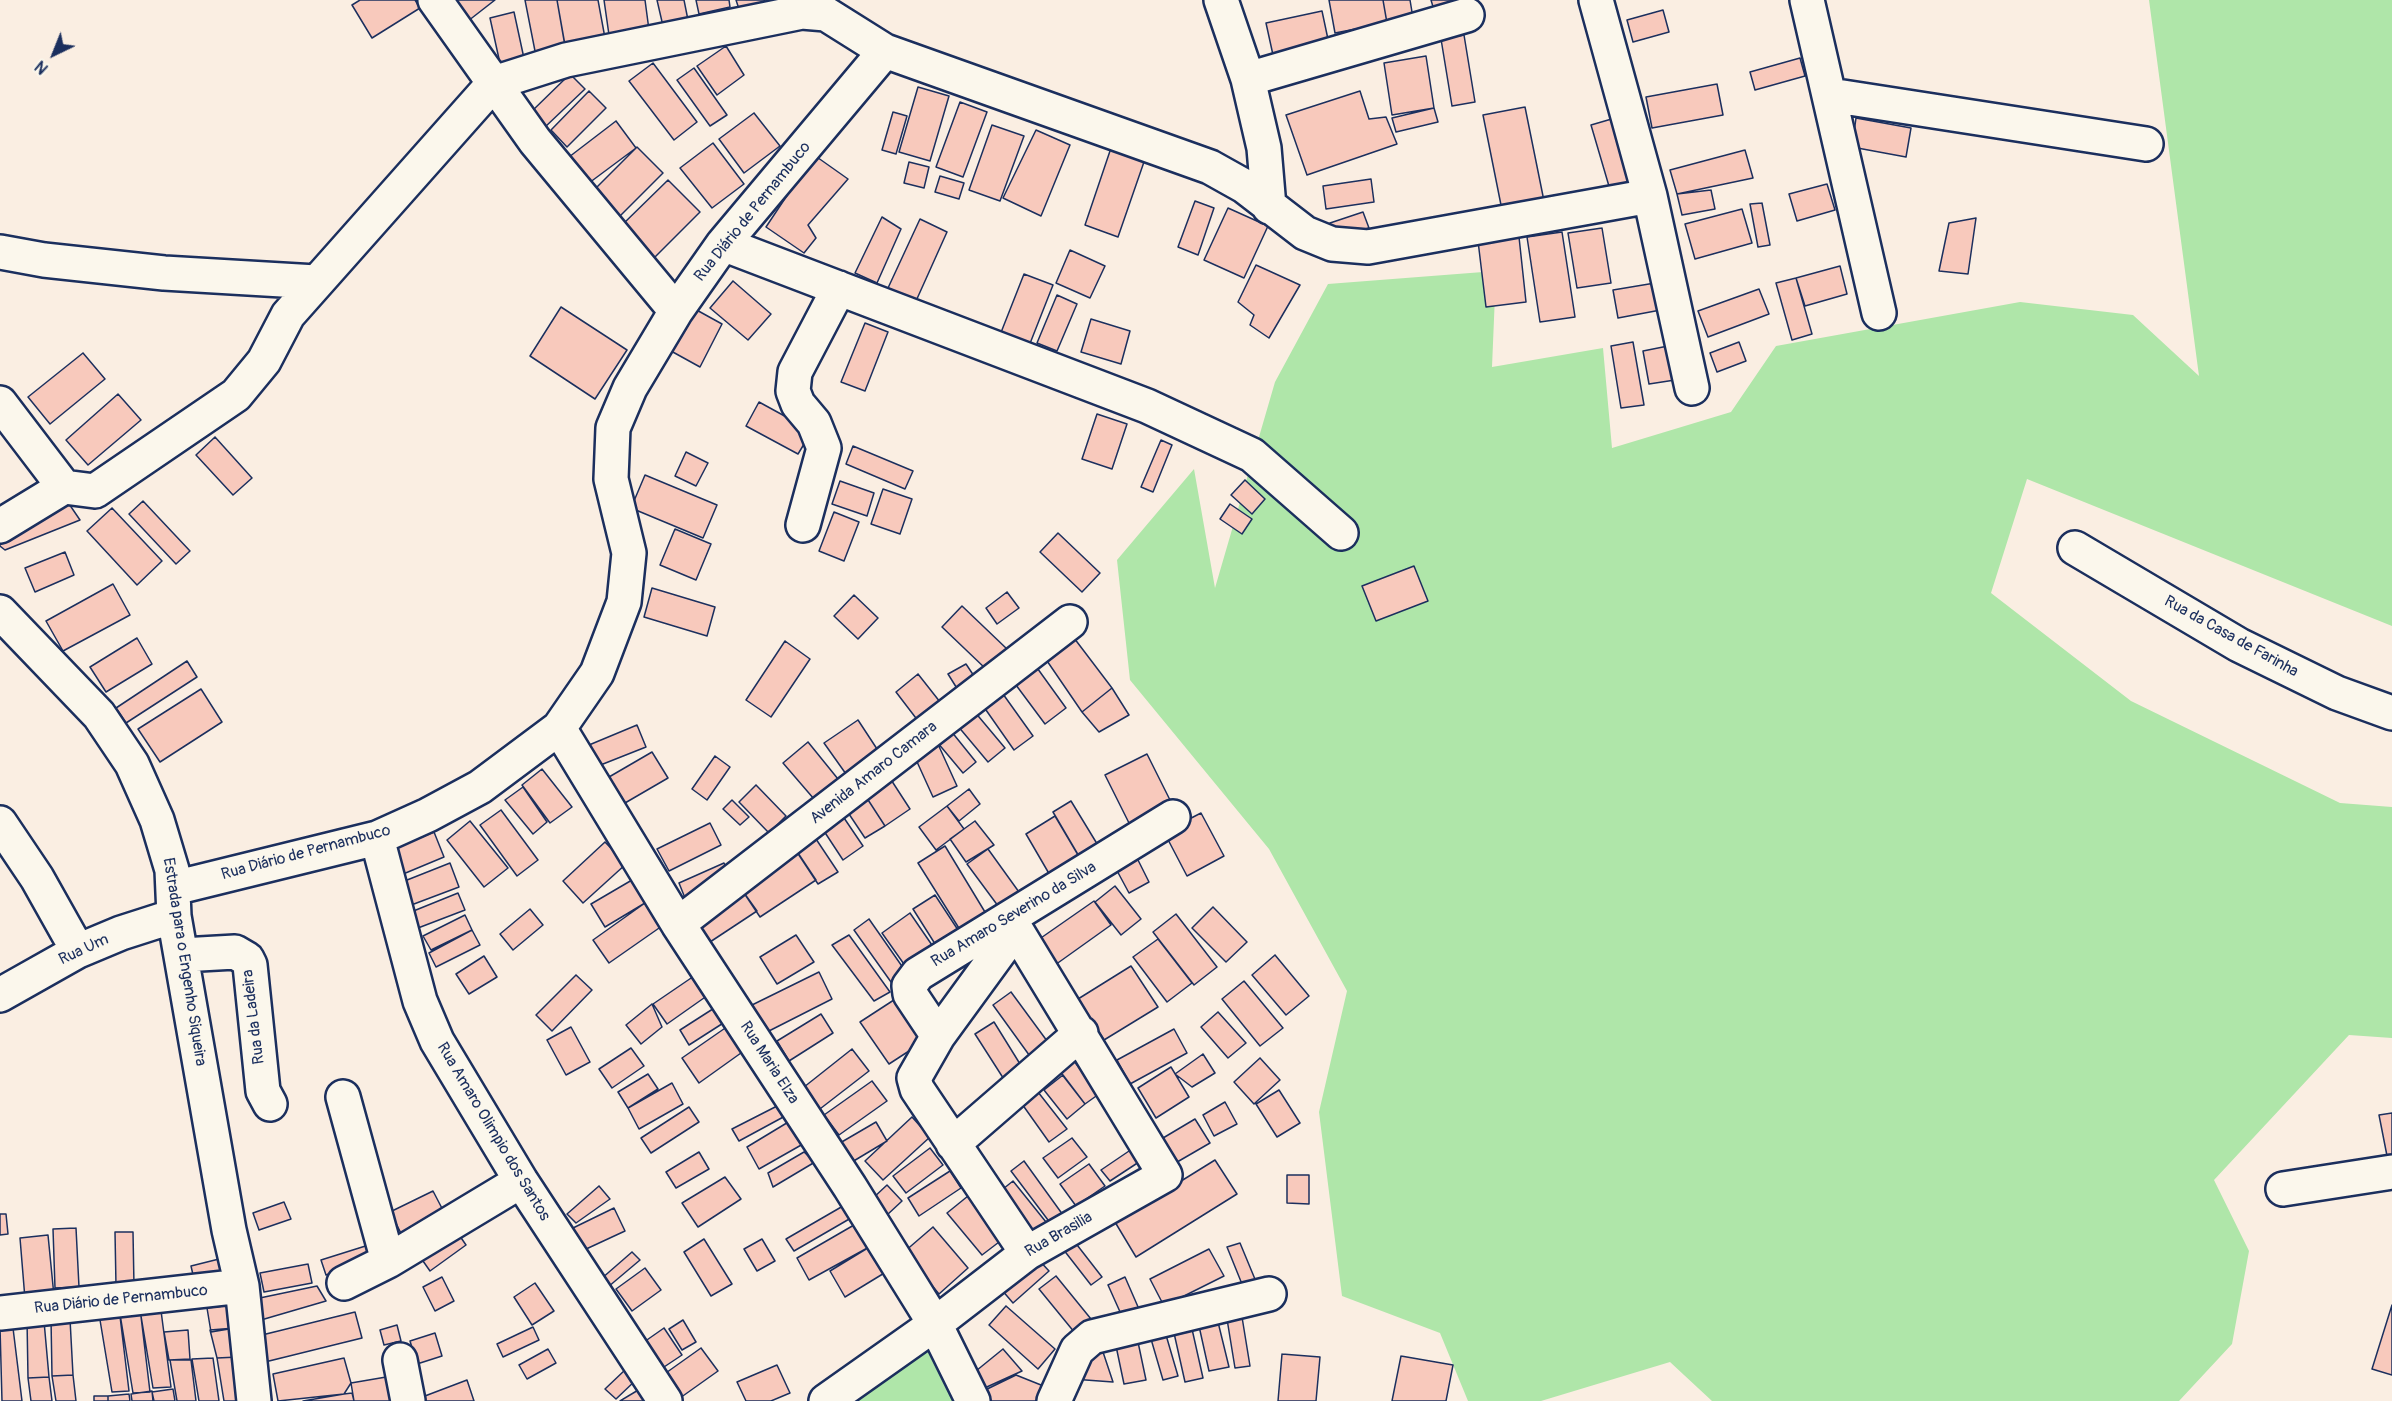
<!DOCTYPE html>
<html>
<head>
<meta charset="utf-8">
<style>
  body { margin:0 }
  #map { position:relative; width:2392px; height:1401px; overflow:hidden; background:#faeee2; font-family:Pangolin,sans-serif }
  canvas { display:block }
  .north { position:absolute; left:24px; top:24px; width:60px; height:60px; -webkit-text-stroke:4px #fbf7ec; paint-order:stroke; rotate:223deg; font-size:16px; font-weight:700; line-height:24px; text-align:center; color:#1b2f5e }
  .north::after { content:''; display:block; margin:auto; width:21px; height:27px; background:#1b2f5e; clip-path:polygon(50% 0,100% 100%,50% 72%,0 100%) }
</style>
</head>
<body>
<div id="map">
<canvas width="2392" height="1401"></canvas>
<div class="north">N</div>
</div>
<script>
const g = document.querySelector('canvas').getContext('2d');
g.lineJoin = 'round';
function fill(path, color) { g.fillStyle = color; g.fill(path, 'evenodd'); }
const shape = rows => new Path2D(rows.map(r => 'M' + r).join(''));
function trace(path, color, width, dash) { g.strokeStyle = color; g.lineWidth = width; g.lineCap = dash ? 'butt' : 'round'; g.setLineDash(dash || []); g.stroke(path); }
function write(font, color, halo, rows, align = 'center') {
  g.font = font + ' Pangolin,sans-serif'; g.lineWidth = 4.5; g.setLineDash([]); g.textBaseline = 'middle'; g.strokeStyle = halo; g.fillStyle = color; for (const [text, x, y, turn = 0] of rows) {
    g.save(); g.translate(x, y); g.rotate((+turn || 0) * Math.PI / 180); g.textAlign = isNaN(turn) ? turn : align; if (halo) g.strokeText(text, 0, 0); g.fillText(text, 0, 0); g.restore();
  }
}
const green = shape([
  [2149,0,2392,0,2392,626,2027,479,1991,593,2131,701,2340,803,2392,807,2392,1038,2349,1035,2214,1180,2249,1251,2232,1344,2179,1401,1712,1401,1670,1362,1541,1401,1468,1401,1440,1333,1342,1296,1319,1112,1347,991,1269,849,1130,680,1117,560,1194,469,1215,588,1275,382,1328,284,1496,271,1492,367,1603,348,1612,448,1731,412,1776,346,2020,302,2133,315,2199,376],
  [939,1337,968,1401,838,1401]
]);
const building = shape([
  [360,0,415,0,420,8,372,38,352,5,360,0],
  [458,0,495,0,468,21,454,3,458,0],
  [525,0,557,0,565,46,535,51,525,0],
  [557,0,598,0,605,38,565,45,557,0],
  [604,0,645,0,649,30,609,35,604,0],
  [657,0,684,0,688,20,663,26,657,0],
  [696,0,729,0,730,7,699,14,696,0],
  [736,0,764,0,765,2,739,9,736,0],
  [1329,0,1383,0,1387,23,1335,33,1329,0],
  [1383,0,1410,0,1413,18,1387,23,1383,0],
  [1431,0,1460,0,1434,10,1431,0],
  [1663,10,1669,32,1633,42,1627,20,1663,10],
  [1322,11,1329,44,1273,55,1266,23,1322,11],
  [514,12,525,63,501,68,490,18,514,12],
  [1464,35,1475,102,1452,106,1441,39,1464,35],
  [726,46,744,75,717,95,697,66,726,46],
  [1426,56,1434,108,1392,115,1384,63,1426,56],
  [1800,58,1805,76,1755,90,1750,72,1800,58],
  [653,63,697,122,674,140,629,81,653,63],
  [694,68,727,115,710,126,677,80,694,68],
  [570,74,585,89,544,128,530,113,570,74],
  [1717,84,1723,115,1652,128,1646,97,1717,84],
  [918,87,949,96,930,161,899,152,918,87],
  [589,91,606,108,567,147,551,130,589,91],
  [1360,91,1369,119,1386,117,1397,144,1307,175,1286,115,1360,91],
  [960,102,987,112,963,177,936,167,960,102],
  [1525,107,1544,201,1502,210,1483,115,1525,107],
  [1434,108,1438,122,1396,132,1392,118,1434,108],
  [893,112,907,116,896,154,882,150,893,112],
  [754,113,780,146,744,173,719,139,754,113],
  [1615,118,1634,186,1611,193,1591,125,1615,118],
  [1856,118,1911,128,1906,157,1852,147,1856,118],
  [616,121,636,148,589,183,569,157,616,121],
  [992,125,1024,136,1000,201,969,190,992,125],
  [1036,130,1070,145,1041,216,1003,198,1036,130],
  [713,143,744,184,712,208,680,168,713,143],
  [637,147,663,173,618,218,592,192,637,147],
  [1111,148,1145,159,1118,237,1085,225,1111,148],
  [1745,150,1753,178,1677,194,1670,170,1745,150],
  [814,155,848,179,808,225,816,238,804,253,766,227,814,155],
  [909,162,929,167,924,188,904,183,909,162],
  [940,176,964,183,959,199,935,192,940,176],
  [1371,179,1374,202,1326,209,1323,186,1371,179],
  [668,180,700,212,653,259,621,226,668,180],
  [1827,184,1835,210,1797,221,1789,194,1827,184],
  [1711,190,1715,209,1682,215,1677,194,1711,190],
  [1195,201,1214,208,1198,255,1178,247,1195,201],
  [1762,203,1770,245,1758,247,1750,204,1762,203],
  [1228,208,1268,226,1244,278,1204,260,1228,208],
  [1742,209,1752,243,1695,259,1685,224,1742,209],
  [1363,212,1369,228,1336,239,1330,223,1363,212],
  [882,217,901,229,877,283,855,273,882,217],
  [1976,218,1968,274,1939,271,1949,223,1976,218],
  [920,219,947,232,916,301,888,288,920,219],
  [1602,228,1611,283,1577,288,1568,233,1602,228],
  [1562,232,1575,317,1540,322,1527,237,1562,232],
  [1519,237,1526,302,1486,307,1478,241,1519,237],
  [1070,250,1105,266,1090,298,1056,283,1070,250],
  [1256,265,1300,285,1269,338,1250,325,1254,315,1238,302,1256,265],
  [1840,266,1847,294,1805,306,1796,278,1840,266],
  [1024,274,1053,285,1029,346,1000,335,1024,274],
  [1796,278,1812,334,1792,340,1776,283,1796,278],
  [733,281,771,314,748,340,710,308,733,281],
  [1661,282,1666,309,1618,318,1613,290,1661,282],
  [1759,289,1769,314,1708,337,1698,311,1759,289],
  [1057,295,1077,304,1057,351,1037,343,1057,295],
  [561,307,627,350,595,399,530,356,561,307],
  [693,308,722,324,700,367,671,351,693,308],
  [1091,319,1130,331,1121,364,1081,352,1091,319],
  [865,323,888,332,865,391,841,382,865,323],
  [1633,342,1644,405,1621,408,1611,346,1633,342],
  [1739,342,1746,361,1717,372,1710,353,1739,342],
  [1668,346,1675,380,1649,384,1643,351,1668,346],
  [83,353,105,379,50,424,28,397,83,353],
  [118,394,141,420,88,465,66,440,118,394],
  [759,402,812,431,798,454,746,426,759,402],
  [1097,414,1127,424,1112,469,1082,459,1097,414],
  [215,437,252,478,233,495,196,455,215,437],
  [1161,440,1172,445,1153,492,1141,487,1161,440],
  [853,446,913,471,905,489,846,464,853,446],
  [686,452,708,463,696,486,675,476,686,452],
  [645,475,717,505,703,538,631,508,645,475],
  [1245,480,1265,499,1252,514,1231,495,1245,480],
  [840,481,874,493,867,516,832,504,840,481],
  [883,489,912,499,900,534,871,524,883,489],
  [65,498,80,520,5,550,0,546,0,543,65,498],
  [143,501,190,551,176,564,129,514,143,501],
  [1230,504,1252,519,1242,534,1220,519,1230,504],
  [112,508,162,561,137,585,87,531,112,508],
  [834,512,859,522,844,561,819,551,834,512],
  [675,529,711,544,696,580,660,565,675,529],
  [1058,533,1100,573,1082,592,1040,552,1058,533],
  [65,552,74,575,35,592,25,568,65,552],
  [1414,566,1428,601,1376,621,1362,586,1414,566],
  [113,584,130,615,63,651,46,621,113,584],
  [652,588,715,607,707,636,644,617,652,588],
  [1007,592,1019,608,997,624,986,608,1007,592],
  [854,595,878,618,858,639,834,616,854,595],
  [962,606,1007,649,987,670,942,627,962,606],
  [1071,634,1112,688,1082,712,1043,655,1071,634],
  [137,638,152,664,106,692,90,667,137,638],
  [785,641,810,659,771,717,746,700,785,641],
  [187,661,197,677,126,723,116,708,187,661],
  [966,664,976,679,958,690,948,674,966,664],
  [1035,665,1066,708,1045,724,1013,681,1035,665],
  [918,674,944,707,922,726,896,692,918,674],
  [998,687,1033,736,1014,750,979,700,998,687],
  [1112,688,1129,715,1099,732,1082,712,1112,688],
  [201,689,222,722,160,762,138,729,201,689],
  [974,711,1005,748,988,762,957,725,974,711],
  [858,720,879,752,846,774,824,743,858,720],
  [637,725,646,747,598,766,589,745,637,725],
  [951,731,976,762,963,773,937,742,951,731],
  [808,742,838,779,814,799,783,763,808,742],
  [937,742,957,786,933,797,913,753,937,742],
  [652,752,668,778,625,803,609,777,652,752],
  [1147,754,1172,804,1130,825,1105,775,1147,754],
  [715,756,730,767,707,800,692,789,715,756],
  [542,769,572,807,550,823,522,785,542,769],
  [886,772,910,809,885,826,861,789,886,772],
  [756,785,786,816,769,833,739,802,756,785],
  [523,787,547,822,533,834,505,800,523,787],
  [861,789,885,826,865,838,841,802,861,789],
  [969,789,980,804,959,821,947,806,969,789],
  [732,800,749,817,740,825,723,809,732,800],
  [1071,801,1099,847,1080,858,1053,812,1071,801],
  [947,806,964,829,936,850,919,827,947,806],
  [501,810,538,860,517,876,480,825,501,810],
  [840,812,863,846,843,860,820,825,840,812],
  [1201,813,1224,856,1187,876,1164,832,1201,813],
  [1055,816,1081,860,1051,877,1026,834,1055,816],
  [470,821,508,868,484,887,447,840,470,821],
  [975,821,994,845,966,862,950,839,975,821],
  [710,823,721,845,669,871,657,849,710,823],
  [810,830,838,872,818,884,791,843,810,830],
  [434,832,444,857,396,877,385,852,434,832],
  [605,842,626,864,583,903,563,881,605,842],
  [945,846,988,917,962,933,918,863,945,846],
  [988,849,1024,899,1004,914,967,864,988,849],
  [798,853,816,880,760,917,742,890,798,853],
  [1136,856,1149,882,1129,893,1115,867,1136,856],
  [450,863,459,887,406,907,397,884,450,863],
  [724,863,731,878,685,898,679,883,724,863],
  [632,880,645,903,605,927,591,904,632,880],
  [1115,886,1141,919,1121,935,1095,902,1115,886],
  [742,890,757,911,710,942,696,920,742,890],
  [458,893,465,910,418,928,411,912,458,893],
  [935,895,960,933,937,947,913,909,935,895],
  [1094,901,1111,925,1055,965,1038,940,1094,901],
  [645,903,662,926,609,963,593,940,645,903],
  [1213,907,1247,942,1226,962,1192,928,1213,907],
  [530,909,543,925,513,950,500,934,530,909],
  [910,913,934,948,906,967,882,933,910,913],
  [1176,914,1217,967,1194,985,1153,932,1176,914],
  [465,915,472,930,431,950,423,936,465,915],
  [869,919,906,972,891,982,854,930,869,919],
  [472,930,480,945,436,967,429,953,472,930],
  [796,935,814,962,777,984,760,957,796,935],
  [849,935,890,992,874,1001,832,945,849,935],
  [1158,939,1192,983,1167,1002,1133,957,1158,939],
  [1275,955,1309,996,1286,1015,1252,975,1275,955],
  [484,956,497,977,469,994,456,974,484,956],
  [1131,966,1158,1007,1104,1040,1078,999,1131,966],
  [819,972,832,999,765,1033,752,1005,819,972],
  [697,974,711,993,667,1024,653,1004,697,974],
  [576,975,592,990,552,1031,536,1015,576,975],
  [1244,981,1283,1028,1260,1046,1222,999,1244,981],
  [1011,992,1050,1045,1032,1059,993,1005,1011,992],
  [900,996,929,1038,889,1064,860,1022,900,996],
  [652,1004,662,1027,641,1044,626,1025,652,1004],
  [719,1005,728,1020,689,1045,680,1030,719,1005],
  [1218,1012,1246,1043,1228,1058,1201,1027,1218,1012],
  [821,1014,833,1033,789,1061,777,1041,821,1014],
  [994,1022,1025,1072,1007,1084,975,1034,994,1022],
  [731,1024,748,1048,699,1083,682,1058,731,1024],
  [571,1027,590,1062,566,1075,547,1040,571,1027],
  [1174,1029,1187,1053,1130,1084,1117,1060,1174,1029],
  [631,1048,644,1066,612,1088,599,1069,631,1048],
  [852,1049,869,1071,816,1112,799,1091,852,1049],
  [1203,1054,1215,1073,1192,1087,1175,1074,1203,1054],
  [1071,1057,1099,1094,1085,1104,1057,1068,1071,1057],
  [1260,1058,1280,1080,1254,1104,1234,1082,1260,1058],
  [1171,1067,1189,1097,1156,1118,1138,1088,1171,1067],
  [648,1074,658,1089,628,1108,618,1092,648,1074],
  [1063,1075,1085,1104,1067,1119,1044,1090,1063,1075],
  [872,1081,887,1101,839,1135,824,1115,872,1081],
  [672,1083,683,1104,639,1129,628,1108,672,1083],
  [1279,1090,1300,1123,1277,1137,1256,1104,1279,1090],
  [1038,1092,1067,1129,1049,1142,1022,1104,1038,1092],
  [1225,1102,1237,1124,1214,1136,1203,1115,1225,1102],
  [781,1104,787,1115,739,1141,732,1129,781,1104],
  [689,1107,699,1122,651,1153,641,1138,689,1107],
  [2392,1113,2392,1165,2389,1166,2379,1115,2392,1113],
  [912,1117,930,1137,883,1180,865,1161,912,1117],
  [1195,1119,1210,1143,1172,1165,1158,1141,1195,1119],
  [790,1121,803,1144,759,1169,747,1147,790,1121],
  [876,1122,887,1141,852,1162,840,1143,876,1122],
  [1072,1138,1087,1157,1058,1178,1043,1158,1072,1138],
  [930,1148,943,1165,906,1193,893,1176,930,1148],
  [1132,1149,1142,1160,1110,1181,1101,1170,1132,1149],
  [699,1152,709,1169,676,1188,666,1172,699,1152],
  [804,1152,815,1162,773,1187,768,1173,804,1152],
  [1215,1160,1237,1194,1136,1257,1115,1222,1215,1160],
  [1024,1161,1063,1215,1051,1224,1011,1171,1024,1161],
  [1089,1164,1105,1186,1076,1206,1060,1184,1089,1164],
  [950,1171,961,1188,919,1216,908,1198,950,1171],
  [1287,1175,1309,1175,1309,1204,1287,1203,1287,1175],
  [725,1177,741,1199,698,1227,682,1203,725,1177],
  [1013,1181,1050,1227,1036,1239,998,1193,1013,1181],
  [887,1185,902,1201,887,1215,872,1199,887,1185],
  [599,1186,610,1199,576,1223,567,1214,599,1186],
  [433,1191,446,1216,403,1237,390,1212,433,1191],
  [968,1196,1003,1239,982,1255,947,1213,968,1196],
  [284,1202,291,1219,259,1230,253,1213,284,1202],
  [843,1206,851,1218,794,1251,786,1239,843,1206],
  [614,1208,625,1231,584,1250,573,1228,614,1208],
  [0,1214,6,1214,8,1234,0,1235,0,1214],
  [854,1225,871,1246,809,1280,797,1258,854,1225],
  [453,1226,466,1245,430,1271,416,1251,453,1226],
  [933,1227,968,1268,939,1294,904,1252,933,1227],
  [76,1228,79,1287,55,1288,53,1229,76,1228],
  [115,1232,133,1232,134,1286,116,1286,115,1232],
  [48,1235,54,1296,25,1299,20,1238,48,1235],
  [704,1239,732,1284,711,1296,684,1252,704,1239],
  [762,1239,775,1261,757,1271,744,1249,762,1239],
  [1074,1241,1102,1277,1091,1285,1063,1249,1074,1241],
  [375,1243,381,1258,326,1275,321,1260,375,1243],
  [1240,1243,1257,1284,1244,1289,1227,1247,1240,1243],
  [871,1246,886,1272,845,1297,830,1271,871,1246],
  [1209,1249,1224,1276,1164,1306,1150,1279,1209,1249],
  [632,1252,640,1260,608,1287,601,1279,632,1252],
  [223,1258,228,1280,196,1288,191,1266,223,1258],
  [1037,1258,1049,1271,1013,1303,1001,1289,1037,1258],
  [308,1264,312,1283,264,1292,260,1273,308,1264],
  [645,1268,661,1290,632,1311,616,1289,645,1268],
  [1056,1276,1091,1319,1075,1333,1039,1289,1056,1276],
  [442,1277,454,1301,435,1311,423,1287,442,1277],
  [1125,1277,1142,1316,1125,1323,1108,1285,1125,1277],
  [535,1283,554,1311,532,1325,514,1297,535,1283],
  [317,1286,326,1301,261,1320,255,1299,317,1286],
  [160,1303,171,1387,153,1388,139,1304,160,1303],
  [232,1305,235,1328,211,1332,207,1308,232,1305],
  [2392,1305,2392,1375,2372,1369,2392,1305],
  [1006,1306,1055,1349,1038,1369,989,1325,1006,1306],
  [98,1308,119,1308,129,1391,112,1392,98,1308],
  [119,1308,140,1308,150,1392,133,1393,119,1308],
  [355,1312,362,1338,265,1362,258,1336,355,1312],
  [1242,1317,1250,1366,1235,1368,1227,1319,1242,1317],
  [27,1319,44,1321,49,1377,28,1378,27,1319],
  [51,1319,70,1319,73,1375,52,1376,51,1319],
  [683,1320,696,1342,682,1350,669,1329,683,1320],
  [1218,1322,1229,1367,1209,1371,1199,1326,1218,1322],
  [397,1325,401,1341,384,1345,380,1330,397,1325],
  [0,1327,13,1328,22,1401,2,1401,0,1327],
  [533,1327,539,1340,503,1357,497,1344,533,1327],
  [235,1328,238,1357,217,1358,210,1330,235,1328],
  [664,1328,682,1355,652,1375,634,1349,664,1328],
  [1192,1329,1203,1378,1185,1382,1174,1333,1192,1329],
  [188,1330,190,1359,169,1360,164,1332,188,1330],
  [435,1333,442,1356,417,1364,410,1341,435,1333],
  [1166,1335,1178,1376,1163,1380,1151,1339,1166,1335],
  [1138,1342,1146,1380,1124,1384,1116,1346,1138,1342],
  [1100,1343,1113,1382,1072,1379,1100,1343],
  [701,1348,718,1371,680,1398,663,1375,701,1348],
  [548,1349,556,1363,527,1379,519,1365,548,1349],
  [1003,1349,1022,1371,978,1391,971,1375,1003,1349],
  [1282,1354,1320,1357,1316,1401,1278,1401,1282,1354],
  [1401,1356,1453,1365,1446,1401,1392,1401,1401,1356],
  [238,1357,243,1401,224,1401,217,1358,238,1357],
  [213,1358,219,1401,199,1401,192,1359,213,1358],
  [344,1358,351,1383,344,1394,278,1401,273,1374,344,1358],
  [170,1360,191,1360,196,1401,177,1401,170,1360],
  [777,1365,790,1393,771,1401,746,1401,737,1382,777,1365],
  [626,1369,637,1379,616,1399,605,1389,626,1369],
  [73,1375,76,1401,56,1401,52,1376,73,1375],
  [1016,1375,1046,1387,1041,1401,983,1401,979,1393,1016,1375],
  [392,1376,397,1401,354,1401,351,1383,392,1376],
  [49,1377,52,1401,31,1401,28,1378,49,1377],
  [467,1380,474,1401,417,1401,417,1399,467,1380],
  [645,1386,654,1401,620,1401,645,1386],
  [173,1389,175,1401,154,1401,152,1392,173,1389],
  [152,1391,153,1401,132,1401,131,1394,152,1391],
  [352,1393,354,1401,303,1401,344,1394,352,1393],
  [129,1394,130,1401,108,1401,108,1396,129,1394],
  [94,1396,108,1396,108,1401,94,1401,94,1396]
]);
const street = shape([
  [435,0,535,141,676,311],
  [1221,0,1248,79,1264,148,1269,207],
  [1596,0,1650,196,1692,388],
  [1807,0,1879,313],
  [1248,79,1467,15],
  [1830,95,2146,144],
  [723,244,1147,406,1252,455,1341,533],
  [0,252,44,260,164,273,316,282],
  [0,403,64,487],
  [803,525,824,448,814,423,798,404,793,391,795,372,839,288],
  [0,526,64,487,95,491,236,395,264,361,288,315,494,83,566,60,802,12,826,14,885,51,1210,167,1244,186,1305,233,1332,244,1368,247,1650,196],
  [2075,548,2239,645,2337,693,2392,713],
  [0,612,99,715,132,764,157,820,172,870,174,916,229,1230,242,1286,254,1401],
  [559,728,678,924,850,1187,935,1324,973,1401],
  [0,823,37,878,78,951],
  [377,838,420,1001,437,1041,521,1181,665,1401],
  [174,888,377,838,428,815,480,787,559,728,597,673,624,602,629,553,611,479,613,428,630,388,676,311,723,244,885,51],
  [678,924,1070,622],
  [1016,929,938,1036,914,1078,917,1089,1027,1253],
  [182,955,235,952,247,959,250,965,263,1091,270,1104],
  [0,995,78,951,121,933,174,916],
  [938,1036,910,994,909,986,918,974,1173,817],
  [343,1097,388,1261],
  [953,1144,1081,1033],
  [2283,1189,2392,1172],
  [344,1283,388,1261,521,1181],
  [0,1313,242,1286],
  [400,1360,408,1401],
  [826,1401,935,1324,1027,1253,1165,1175,1009,918],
  [1054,1401,1077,1350,1092,1337,1269,1294]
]);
const streetNames = [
  ["Rua Diário de Pernambuco",753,212,-51],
  ["Rua da Casa de Farinha",2231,637,29],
  ["Avenida Amaro Camara",874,773,-38],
  ["Rua Diário de Pernambuco",306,853,-15],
  ["Rua Amaro Severino da Silva",1014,915,-31],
  ["Rua Um",84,950,-25],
  ["Estrada para o Engenho Siqueira",184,962,81],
  ["Rua da Ladeira",254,1017,-97],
  ["Rua Maria Elza",769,1063,57],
  ["Rua Amaro Olimpio dos Santos",493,1132,59],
  ["Rua Brasilia",1059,1235,-30],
  ["Rua Diário de Pernambuco",121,1300,-6]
];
fill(green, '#afe6a9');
fill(building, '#f8c9bc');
trace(building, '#1b2f5e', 1.5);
trace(street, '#1b2f5e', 38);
trace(street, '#fbf7ec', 33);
write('16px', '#1b2f5e', '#fbf7ec', streetNames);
</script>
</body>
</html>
